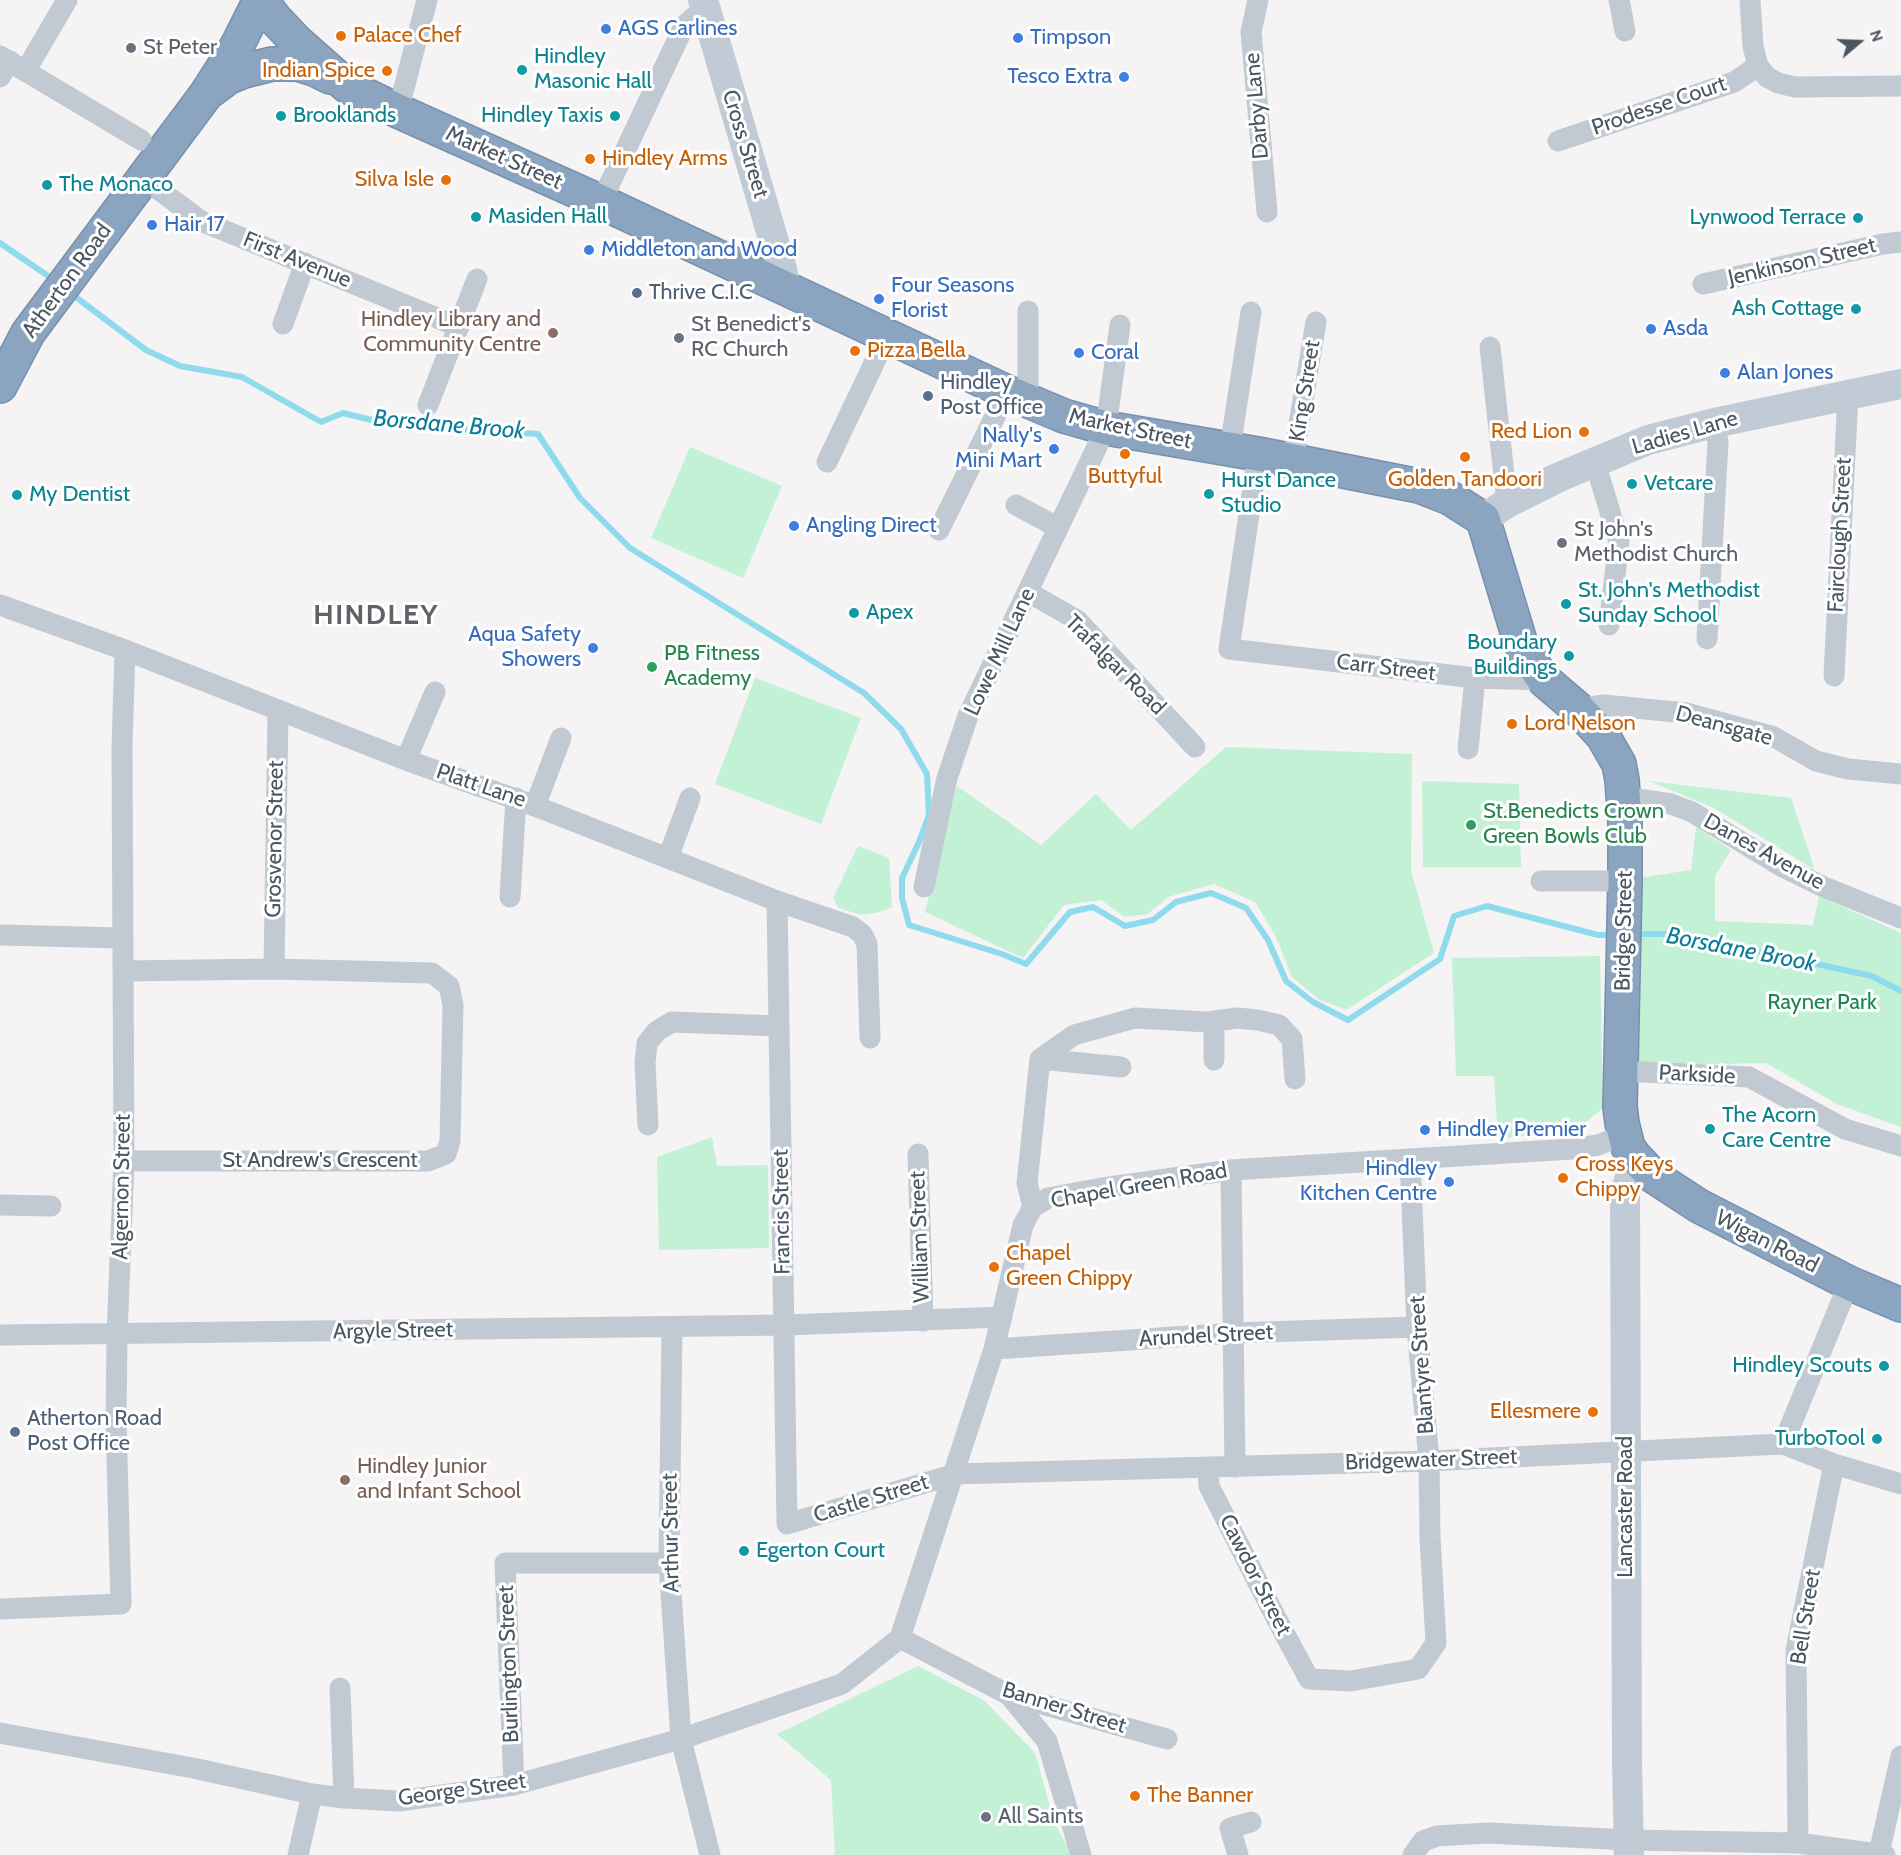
<!DOCTYPE html>
<html>
<head>
<meta charset="utf-8">
<style>
  body { margin:0 }
  #map { position:relative; width:1901px; height:1855px; overflow:hidden; background:#f5f3f3; font-family:Cabin,sans-serif }
  canvas { display:block }
  .north { position:absolute; left:1829px; top:12px; width:60px; height:60px; -webkit-text-stroke:4px #fff; paint-order:stroke; rotate:71deg; font-size:16px; font-weight:700; line-height:24px; text-align:center; color:#4a5661 }
  .north::after { content:''; display:block; margin:auto; width:21px; height:27px; background:#4a5661; clip-path:polygon(50% 0,100% 100%,50% 72%,0 100%) }
</style>
</head>
<body>
<div id="map">
<canvas width="1901" height="1855"></canvas>
<div class="north">N</div>
</div>
<script>
const g = document.querySelector('canvas').getContext('2d');
g.lineJoin = 'round';
function fill(path, color) { g.fillStyle = color; g.fill(path, 'evenodd'); }
const shape = rows => new Path2D(rows.map(r => 'M' + r).join(''));
function trace(path, color, width, dash) { g.strokeStyle = color; g.lineWidth = width; g.lineCap = dash ? 'butt' : 'round'; g.setLineDash(dash || []); g.stroke(path); }
function write(font, color, halo, rows, align = 'center') {
  g.font = font + ' Cabin,sans-serif'; g.lineWidth = 6; g.setLineDash([]); g.textBaseline = 'middle'; g.strokeStyle = halo; g.fillStyle = color; for (const [text, x, y, turn = 0] of rows) {
    g.save(); g.translate(x, y); g.rotate((+turn || 0) * Math.PI / 180); g.textAlign = isNaN(turn) ? turn : align; if (halo) g.strokeText(text, 0, 0); g.fillText(text, 0, 0); g.restore();
  }
}
const green = shape([
  [690,447,782,486,743,578,651,538],
  [755,678,861,718,821,824,715,784],
  [1226,747,1412,754,1411,870,1434,953,1346,1010,1318,999,1292,977,1276,937,1255,902,1214,884,1168,897,1148,914,1125,917,1101,900,1064,905,1023,958,925,912,957,786,1041,845,1096,794,1131,830],
  [1422,781,1519,784,1521,867,1423,867],
  [1649,781,1791,798,1815,870,1714,808],
  [1696,827,1731,850,1715,876,1715,921,1813,925,1819,896,1901,933,1901,1127,1837,1104,1766,1063,1633,1066,1639,878,1691,870],
  [858,846,889,858,892,907,880,912,862,915,838,908,833,898],
  [1600,956,1603,1108,1581,1126,1498,1140,1494,1076,1456,1076,1452,958],
  [712,1137,717,1166,768,1165,769,1248,659,1250,657,1157],
  [918,1666,985,1701,1035,1753,1055,1824,1072,1855,835,1855,831,1780,777,1734]
]);
const stream = shape([
  [0,243,54,280],
  [69,292,146,350,180,366,242,377,321,422,343,413,392,425,538,434,580,498,630,548,864,693,901,729,927,774,929,815,919,842,902,878,902,898,909,925,1002,954,1026,964,1070,912,1093,907,1125,926,1153,920,1176,902,1211,893,1246,908,1268,940,1286,981,1313,1002,1348,1020,1440,959,1454,916,1487,906,1598,935,1613,935],
  [1632,934,1678,934,1872,976,1901,991]
]);
const street = shape([
  [1258,0,1251,32,1267,212],
  [1619,0,1625,31],
  [1750,0,1753,46,1758,66,1767,77,1778,83,1795,87,1901,86],
  [0,56,141,140],
  [26,70,67,0],
  [0,77,10,61],
  [398,111,427,0],
  [1558,141,1734,82,1758,66],
  [143,178,201,221,459,327],
  [601,202,684,26,694,17,706,11],
  [1703,284,1883,244,1901,242],
  [283,324,305,263],
  [1490,347,1507,503],
  [1028,401,1028,311],
  [428,405,477,279],
  [1230,448,1251,312],
  [1258,454,1229,649,1475,678,1544,680],
  [1293,460,1316,322],
  [827,462,887,336],
  [1595,462,1619,542,1609,625],
  [1016,505,1057,527],
  [939,530,1007,392],
  [1028,592,1077,620,1195,747],
  [0,605,125,650,406,760,535,806,777,901,853,927,862,934,867,944,870,1038],
  [1707,639,1718,442,1714,423],
  [1834,676,1848,394],
  [1578,709,1604,705,1686,713,1774,737,1816,761,1848,769,1901,774],
  [1468,749,1475,678],
  [406,760,435,692],
  [1624,797,1671,804,1692,812,1781,866,1824,887,1901,918],
  [535,806,561,738],
  [668,858,690,798],
  [1541,881,1625,881],
  [924,887,947,778,968,716,1106,428,1120,325],
  [510,897,516,798],
  [777,901,787,1524,955,1474,1429,1461,1783,1444,1834,1464,1901,1484],
  [0,935,122,938],
  [274,969,278,710],
  [123,971,274,969,432,973,449,986,453,1005,450,1141,446,1154,428,1161,124,1161],
  [1040,1059,1074,1035,1135,1018,1208,1022,1237,1018,1258,1020,1279,1025,1292,1039,1295,1079],
  [1040,1059,1121,1067],
  [1214,1060,1214,1021],
  [1621,1071,1749,1077,1845,1129,1901,1146],
  [648,1125,645,1063,647,1043,657,1031,672,1022,778,1026],
  [918,1154,923,1321],
  [1231,1170,1235,1467],
  [0,1205,51,1206],
  [1033,1207,1027,1183,1040,1059],
  [672,1327,669,1563,681,1739,710,1855],
  [0,1335,785,1325,1002,1317],
  [994,1349,1234,1333,1417,1327],
  [1783,1444,1849,1283],
  [1208,1468,1209,1486,1274,1614,1309,1679,1351,1681,1418,1669,1436,1643,1430,1537,1429,1461,1417,1327,1410,1159],
  [0,1609,121,1604,116,1421,117,1335,124,1161,122,747,125,650],
  [900,1638,994,1349,1023,1225,1033,1207,1048,1198,1102,1188,1231,1170,1572,1149,1598,1145,1624,1135],
  [900,1638,1009,1695,1167,1739],
  [340,1688,344,1798],
  [1009,1695,1047,1741,1081,1855],
  [0,1733,193,1768,312,1794,344,1798,399,1801,514,1785,681,1739,842,1684,900,1638],
  [514,1785,505,1563,669,1563],
  [1798,1843,1796,1650,1834,1464],
  [1879,1853,1901,1756],
  [298,1855,312,1794],
  [1238,1855,1230,1828,1251,1822],
  [1413,1855,1423,1841,1437,1836,1488,1833,1629,1840,1798,1843,1885,1855]
]);
const secondary = shape([
  [703,0,782,269,786,288],
  [1483,519,1507,503,1557,478,1648,440,1714,423,1901,384],
  [1629,1855,1627,1761,1625,1193,1629,1180,1642,1165]
]);
const highway = shape([
  [261,0,276,20,296,41,347,86,398,111,601,202,1007,392,1064,416,1106,428,1258,454,1419,486,1450,498,1483,519,1520,641,1526,654,1544,680,1578,709,1603,736,1619,764,1622,780,1625,822,1625,881,1620,1107,1622,1123,1628,1147,1635,1157,1653,1176,1699,1206,1849,1283,1901,1305],
  [210,91,229,77,244,71,272,64,298,64,314,69,330,77],
  [0,386,28,333,207,93,237,46,260,0]
]);
const markers = [
  [606,29,6,"#3f7fe0"],
  [341,36,6,"#e8710a"],
  [1018,38,6,"#3f7fe0"],
  [131,48,6,"#6b7280"],
  [522,70,6,"#0f9aa8"],
  [387,71,6,"#e8710a"],
  [1124,77,6,"#3f7fe0"],
  [281,116,6,"#0f9aa8"],
  [615,116,6,"#0f9aa8"],
  [590,159,6,"#e8710a"],
  [446,180,6,"#e8710a"],
  [47,185,6,"#0f9aa8"],
  [476,217,6,"#0f9aa8"],
  [1858,218,6,"#0f9aa8"],
  [152,225,6,"#3f7fe0"],
  [589,250,6,"#3f7fe0"],
  [637,293,6,"#5c6f8a"],
  [879,299,6,"#3f7fe0"],
  [1856,309,6,"#0f9aa8"],
  [1651,329,6,"#3f7fe0"],
  [553,333,6,"#8d6e63"],
  [679,338,6,"#6b7280"],
  [855,351,6,"#e8710a"],
  [1079,353,6,"#3f7fe0"],
  [1725,373,6,"#3f7fe0"],
  [928,396,6,"#5c6f8a"],
  [1584,432,6,"#e8710a"],
  [1054,449,6,"#3f7fe0"],
  [1125,454,6,"#e8710a"],
  [1465,457,6,"#e8710a"],
  [1632,484,6,"#0f9aa8"],
  [1209,494,6,"#0f9aa8"],
  [17,495,6,"#0f9aa8"],
  [794,526,6,"#3f7fe0"],
  [1562,543,6,"#6b7280"],
  [1566,604,6,"#0f9aa8"],
  [854,613,6,"#0f9aa8"],
  [593,648,6,"#3f7fe0"],
  [1569,656,6,"#0f9aa8"],
  [652,667,6,"#2e9e5b"],
  [1512,724,6,"#e8710a"],
  [1471,825,6,"#2e9e5b"],
  [1710,1129,6,"#0f9aa8"],
  [1425,1130,6,"#3f7fe0"],
  [1563,1178,6,"#e8710a"],
  [1449,1182,6,"#3f7fe0"],
  [994,1267,6,"#e8710a"],
  [1884,1366,6,"#0f9aa8"],
  [1593,1412,6,"#e8710a"],
  [15,1432,6,"#5c6f8a"],
  [1877,1439,6,"#0f9aa8"],
  [345,1480,6,"#8d6e63"],
  [744,1551,6,"#0f9aa8"],
  [1135,1796,6,"#e8710a"],
  [986,1817,6,"#6b7280"]
];
const shopNames = [
  ["AGS Carlines",618,29],
  ["Timpson",1030,38],
  ["Tesco Extra",1112,77,"right"],
  ["Hair 17",164,225],
  ["Middleton and Wood",601,250],
  ["Four Seasons",891,286],
  ["Florist",891,311],
  ["Asda",1663,329],
  ["Coral",1091,353],
  ["Alan Jones",1737,373],
  ["Nally's",1042,436,"right"],
  ["Mini Mart",1042,461,"right"],
  ["Angling Direct",806,526],
  ["Aqua Safety",581,635,"right"],
  ["Showers",581,660,"right"],
  ["Hindley Premier",1437,1130],
  ["Hindley",1437,1169,"right"],
  ["Kitchen Centre",1437,1194,"right"]
];
const foodNames = [
  ["Palace Chef",353,36],
  ["Indian Spice",375,71,"right"],
  ["Hindley Arms",602,159],
  ["Silva Isle",434,180,"right"],
  ["Pizza Bella",867,351],
  ["Red Lion",1572,432,"right"],
  ["Buttyful",1125,477,"center"],
  ["Golden Tandoori",1465,480,"center"],
  ["Lord Nelson",1524,724],
  ["Cross Keys",1575,1165],
  ["Chippy",1575,1190],
  ["Chapel",1006,1254],
  ["Green Chippy",1006,1279],
  ["Ellesmere",1581,1412,"right"],
  ["The Banner",1147,1796]
];
const worshipNames = [
  ["St Peter",143,48],
  ["St Benedict's",691,325],
  ["RC Church",691,350],
  ["St John's",1574,530],
  ["Methodist Church",1574,555],
  ["All Saints",998,1817]
];
const cultureNames = [
  ["Hindley",534,57],
  ["Masonic Hall",534,82],
  ["Brooklands",293,116],
  ["Hindley Taxis",603,116,"right"],
  ["The Monaco",59,185],
  ["Masiden Hall",488,217],
  ["Lynwood Terrace",1846,218,"right"],
  ["Ash Cottage",1844,309,"right"],
  ["Hurst Dance",1221,481],
  ["Studio",1221,506],
  ["Vetcare",1644,484],
  ["My Dentist",29,495],
  ["St. John's Methodist",1578,591],
  ["Sunday School",1578,616],
  ["Apex",866,613],
  ["Boundary",1557,643,"right"],
  ["Buildings",1557,668,"right"],
  ["The Acorn",1722,1116],
  ["Care Centre",1722,1141],
  ["Hindley Scouts",1872,1366,"right"],
  ["TurboTool",1865,1439,"right"],
  ["Egerton Court",756,1551]
];
const streetNames = [
  ["Darby Lane",1257,106,-95],
  ["Prodesse Court",1659,106,-19],
  ["Cross Street",745,144,73],
  ["Market Street",504,158,24],
  ["First Avenue",297,260,22],
  ["Jenkinson Street",1802,262,-13],
  ["Atherton Road",67,281,-54],
  ["King Street",1305,391,-81],
  ["Market Street",1130,429,12],
  ["Ladies Lane",1685,433,-16],
  ["Fairclough Street",1840,535,-87],
  ["Lowe Mill Lane",1000,652,-65],
  ["Trafalgar Road",1115,665,45],
  ["Carr Street",1386,668,7],
  ["Deansgate",1724,726,15],
  ["Platt Lane",481,786,19],
  ["Grosvenor Street",275,839,-89],
  ["Danes Avenue",1764,852,29],
  ["Bridge Street",1624,931,-89],
  ["Parkside",1697,1075,3],
  ["St Andrew's Crescent",320,1161],
  ["Chapel Green Road",1139,1186,-10],
  ["Algernon Street",122,1187,-89],
  ["Francis Street",782,1212,-91],
  ["William Street",920,1237,-92],
  ["Wigan Road",1767,1242,27],
  ["Argyle Street",393,1331,-1],
  ["Arundel Street",1206,1336,-3],
  ["Blantyre Street",1422,1365,-94],
  ["Bridgewater Street",1431,1460,-2],
  ["Castle Street",871,1499,-17],
  ["Lancaster Road",1626,1507,-90],
  ["Arthur Street",671,1533,-91],
  ["Cawdor Street",1255,1575,63],
  ["Bell Street",1806,1617,-81],
  ["Burlington Street",509,1664,-92],
  ["Banner Street",1064,1708,17],
  ["George Street",462,1790,-8]
];
const serviceNames = [
  ["Thrive C.I.C",649,293],
  ["Hindley",940,383],
  ["Post Office",940,408],
  ["Atherton Road",27,1419],
  ["Post Office",27,1444]
];
const educationNames = [
  ["Hindley Library and",541,320],
  ["Community Centre",541,345],
  ["Hindley Junior",357,1467,"left"],
  ["and Infant School",357,1492,"left"]
];
const leisureNames = [
  ["PB Fitness",664,654],
  ["Academy",664,679],
  ["St.Benedicts Crown",1483,812],
  ["Green Bowls Club",1483,837]
];
const parkNames = [
  ["Rayner Park",1822,1003]
];
const waterNames = [
  ["Borsdane Brook",449,425,5],
  ["Borsdane Brook",1741,950,11]
];
const districtNames = [
  ["HINDLEY",376,616]
];
fill(green, '#c3f1d5');
trace(stream, '#90daee', 6);
trace(highway, '#7690ad', 36);
trace(street, '#c1cad2', 21);
trace(secondary, '#c1cbd6', 30);
trace(highway, '#8ba5c1', 33);
for (const [x, y, r, color] of markers) { const dot = new Path2D(); dot.arc(x, y, r, 0, 2 * Math.PI); g.fillStyle = color; g.fill(dot); trace(dot, '#fff', 2); }
write('22px', '#366cbe', '#fff', shopNames, 'left');
write('22px', '#c56008', '#fff', foodNames, 'left');
write('22px', '#5b616d', '#fff', worshipNames, 'left');
write('22px', '#0d838f', '#fff', cultureNames, 'left');
write('22px', '#4a5661', '#fff', streetNames);
write('22px', '#4e5e75', '#fff', serviceNames, 'left');
write('22px', '#785e54', '#fff', educationNames, 'right');
write('22px', '#27864d', '#fff', leisureNames, 'left');
write('22px', '#17864f', '#fff', parkNames);
write('italic 24px', '#0c7c9b', '#fff', waterNames);
g.letterSpacing = '1.5px';
write('bold 28px', '#5f6368', '#fff', districtNames);
g.letterSpacing = '0px';
</script>
</body>
</html>
